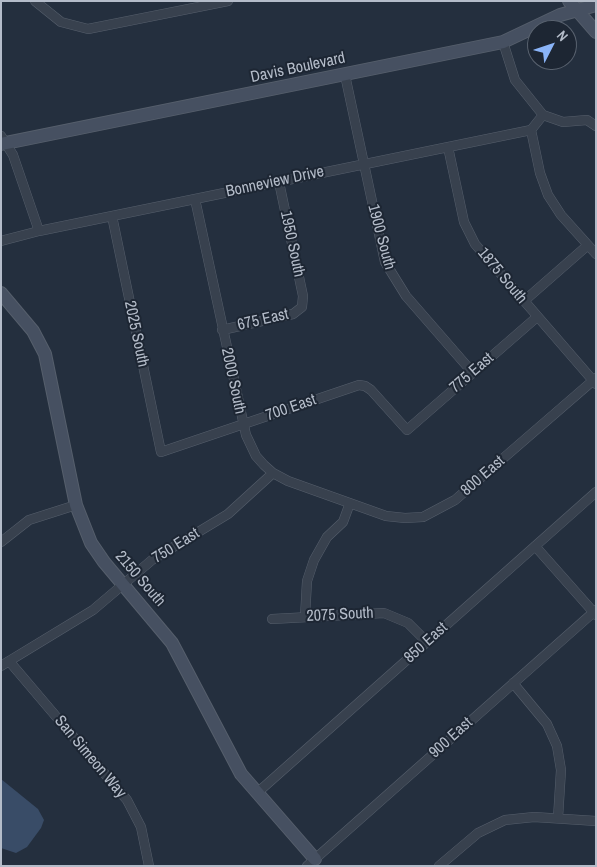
<!DOCTYPE html>
<html>
<head>
<meta charset="utf-8">
<style>
  body { margin:0 }
  #map { position:relative; width:597px; height:867px; overflow:hidden; background:#242f3e; font-family:"Archivo Narrow",sans-serif }
  canvas { display:block }
  .frame { position:absolute; inset:0; border:2px solid #b4bcc9; pointer-events:none }
  .north { position:absolute; left:527px; top:20px; width:50px; height:50px; box-sizing:border-box; background:#1d2633; border:1px solid #59626f; border-radius:50%; rotate:49deg; font-size:14px; font-weight:700; line-height:20px; text-align:center; color:#b4bcc9 }
  .north::after { content:''; display:block; margin:auto; width:18px; height:22px; background:#8ab4f8; clip-path:polygon(50% 0,100% 100%,50% 72%,0 100%) }
</style>
</head>
<body>
<div id="map">
<canvas width="597" height="867"></canvas>
<div class="frame"></div>
<div class="north">N</div>
</div>
<script>
const g = document.querySelector('canvas').getContext('2d');
g.lineJoin = 'round';
function fill(path, color) { g.fillStyle = color; g.fill(path, 'evenodd'); }
const shape = rows => new Path2D(rows.map(r => 'M' + r).join(''));
function trace(path, color, width, dash) { g.strokeStyle = color; g.lineWidth = width; g.lineCap = dash ? 'butt' : 'round'; g.setLineDash(dash || []); g.stroke(path); }
function write(font, color, halo, rows, align = 'center') {
  g.font = font + ' "Archivo Narrow",sans-serif'; g.lineWidth = 4; g.setLineDash([]); g.textBaseline = 'middle'; g.strokeStyle = halo; g.fillStyle = color; for (const [text, x, y, turn = 0] of rows) {
    g.save(); g.translate(x, y); g.rotate((+turn || 0) * Math.PI / 180); g.textAlign = isNaN(turn) ? turn : align; if (halo) g.strokeText(text, 0, 0); g.fillText(text, 0, 0); g.restore();
  }
}
const water = shape([
  [1,779,38,809,44,820,41,828,27,847,16,853,1,848]
]);
const street = shape([
  [35,1,61,22,88,29,228,1],
  [503,42,515,80,543,115,563,122,587,120,596,126],
  [345,75,385,262,406,296,473,373],
  [531,130,540,173,548,195,561,215,596,254],
  [1,136,13,155,39,231],
  [448,147,464,222,475,244,596,384],
  [195,199,246,435,256,456,264,465,273,473,288,481,386,516,405,518,423,517,455,500,596,378],
  [112,216,161,452,359,385,365,386,371,390,407,430,537,317],
  [1,241,39,231,531,130,543,115],
  [524,301,588,245],
  [222,330,293,314,302,307,303,296,279,182],
  [1,542,29,520,76,505],
  [535,546,596,615],
  [305,617,307,581,314,560,327,537,343,522,350,503],
  [272,619,384,613,408,623,427,642],
  [9,661,127,800,141,827,149,866],
  [1,666,93,610,152,560,228,514,273,473],
  [513,683,547,724,557,746,561,770,558,818],
  [257,793,596,492],
  [307,866,596,610],
  [439,866,478,833,505,820,534,817,596,821]
]);
const secondary = shape([
  [569,1,596,32],
  [1,144,503,42,560,15,596,5],
  [1,293,33,331,45,354,76,505,91,543,104,562,172,643,241,774,315,859]
]);
const streetNames = [
  ["Davis Boulevard",298,68,-12],
  ["Bonneview Drive",275,182,-12],
  ["1900 South",381,237,75],
  ["1950 South",292,244,78],
  ["1875 South",502,276,50],
  ["675 East",263,320,-13],
  ["2025 South",136,334,78],
  ["775 East",472,373,-41],
  ["2000 South",233,381,78],
  ["700 East",291,408,-19],
  ["800 East",483,476,-41],
  ["750 East",176,546,-32],
  ["2150 South",140,579,49],
  ["2075 South",340,615,-3],
  ["850 East",426,643,-42],
  ["900 East",451,738,-42],
  ["San Simeon Way",90,757,50]
];
fill(water, '#394c67');
trace(street, '#565f6c', 10);
trace(secondary, '#565f6c', 14);
trace(street, '#38414e', 9);
trace(secondary, '#465061', 12);
write('16px', '#b4bcc9', '#1d2633', streetNames);
</script>
</body>
</html>
